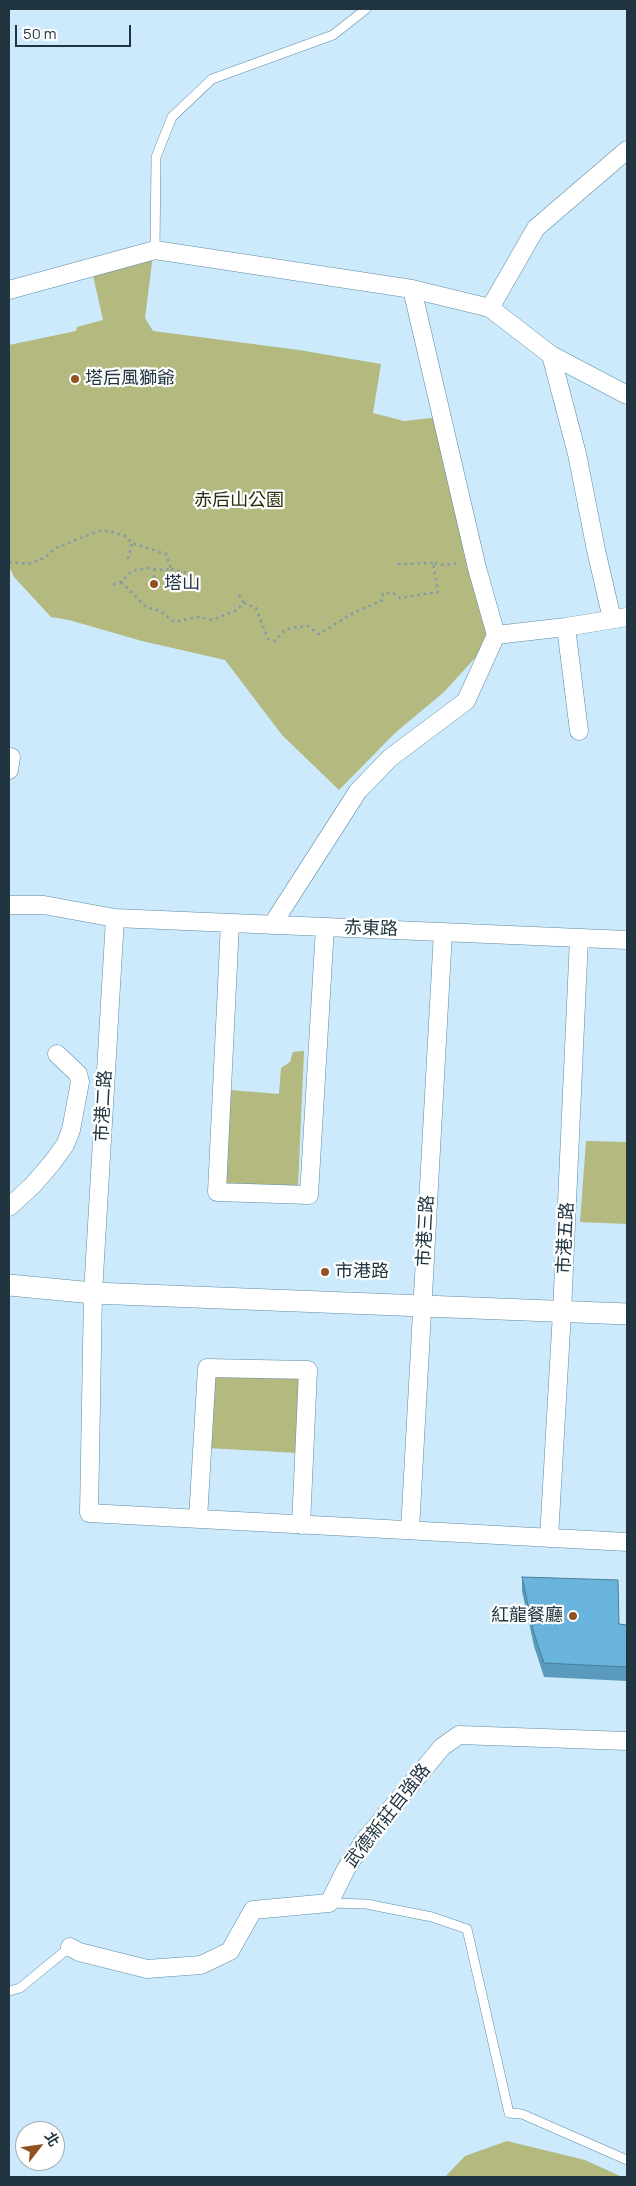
<!DOCTYPE html>
<html>
<head>
<meta charset="utf-8">
<style>
  body { margin:0 }
  #map { position:relative; width:636px; height:2186px; overflow:hidden; background:#cceafb; font-family:Manrope,"Noto Sans TC",sans-serif }
  canvas { display:block }
  .frame { position:absolute; inset:0; border:10px solid #213540; pointer-events:none }
  .north { position:absolute; left:15px; top:2121px; width:50px; height:50px; box-sizing:border-box; background:#fff; border:1px solid #a6aeb3; border-radius:50%; rotate:60deg; font-size:14px; font-weight:700; line-height:20px; text-align:center; color:#213540 }
  .north::after { content:''; display:block; margin:auto; width:18px; height:22px; background:#935120; clip-path:polygon(50% 0,100% 100%,50% 72%,0 100%) }
  .scale { position:absolute; left:15px; top:25px; width:116px; height:22px; box-sizing:border-box; border:2px solid #213540; border-top:0; padding-left:6px; font-size:15px; line-height:18px; white-space:nowrap; color:#213540; -webkit-text-stroke:4px #fff; paint-order:stroke }
</style>
</head>
<body>
<div id="map">
<canvas width="636" height="2186"></canvas>
<div class="frame"></div>
<div class="north">北</div>
<div class="scale">50 m</div>
</div>
<script>
const g = document.querySelector('canvas').getContext('2d');
g.lineJoin = 'round';
function fill(path, color) { g.fillStyle = color; g.fill(path, 'evenodd'); }
const shape = rows => new Path2D(rows.map(r => 'M' + r).join(''));
function trace(path, color, width, dash) { g.strokeStyle = color; g.lineWidth = width; g.lineCap = dash ? 'butt' : 'round'; g.setLineDash(dash || []); g.stroke(path); }
function write(font, color, halo, rows, align = 'center') {
  g.font = font + ' Manrope,"Noto Sans TC",sans-serif'; g.lineWidth = 4.5; g.setLineDash([]); g.textBaseline = 'middle'; g.strokeStyle = halo; g.fillStyle = color; for (const [text, x, y, turn = 0] of rows) {
    g.save(); g.translate(x, y); g.rotate((+turn || 0) * Math.PI / 180); g.textAlign = isNaN(turn) ? turn : align; if (halo) g.strokeText(text, 0, 0); g.fillText(text, 0, 0); g.restore();
  }
}
const green = shape([
  [153,255,145,318,153,331,299,350,381,364,373,413,404,421,441,417,496,635,444,692,395,733,339,790,282,735,225,660,142,641,69,620,51,617,14,577,9,566,9,345,76,331,77,327,103,320,92,271],
  [304,1051,298,1186,225,1183,230,1090,279,1094,281,1068,290,1062,293,1052],
  [586,1141,627,1142,627,1224,580,1222],
  [211,1372,302,1376,298,1453,206,1448],
  [507,2141,585,2160,622,2177,445,2177,465,2156]
]);
const path = shape([
  [128,559,132,543],
  [9,562,28,564,44,558,56,548,99,531,109,531,125,536,132,543,166,554,171,569,160,570,148,568,132,571,121,582,109,586],
  [398,564,433,563],
  [171,569,193,574],
  [121,582,146,607,160,611,174,622,198,617,212,620,235,611,244,603,256,608,268,639,275,641,284,631,291,628,308,626,319,634,353,613,383,600,383,594,392,592,400,598,438,592,433,563,444,565,458,563],
  [154,584,154,569],
  [239,595,244,603]
]);
const service = shape([
  [155,250,156,157,172,117,212,79,333,35,366,9],
  [329,1903,366,1904,432,1917,467,1929,509,2113,522,2114,627,2160],
  [9,1991,20,1988,70,1947]
]);
const minor = shape([
  [412,289,477,568,496,635,566,627,627,617],
  [9,290,155,250,412,289,490,308,536,228,627,150],
  [490,308,551,355,627,395],
  [551,355,577,454,596,550,612,619],
  [566,627,579,731],
  [9,757,11,757,9,770],
  [9,905,44,905,115,918,627,940],
  [115,918,93,1293,89,1513,627,1542],
  [230,923,217,1192,309,1195,325,927],
  [272,925,358,791,390,758,466,701,496,635],
  [9,1207,33,1185,52,1163,65,1145,71,1130,80,1082,78,1074,57,1054],
  [198,1519,207,1368,308,1370,301,1525],
  [410,1530,443,932],
  [549,1538,562,1312,579,938],
  [70,1947,79,1952,147,1969,201,1965,230,1951,253,1910,329,1903,346,1869,364,1841,442,1747,459,1735,627,1741]
]);
const tertiary = shape([
  [9,1285,93,1293,627,1314]
]);
const wall = shape([
  [522,1577,619,1624,627,1625,627,1681,544,1677,534,1646,522,1591]
]);
const building = shape([
  [522,1577,618,1580,619,1624,627,1625,627,1667,544,1663,534,1633,522,1577]
]);
const markers = [
  [75,379,5,"#935120"],
  [154,584,5,"#935120"],
  [325,1272,5,"#935120"],
  [573,1616,5,"#935120"]
];
const poiNames = [
  ["塔后風獅爺",85,379],
  ["塔山",164,584],
  ["市港路",335,1272],
  ["紅龍餐廳",563,1616,"right"]
];
const parkNames = [
  ["赤后山公園",239,501]
];
const streetNames = [
  ["赤東路",371,929,2],
  ["市港二路",104,1106,-87],
  ["市港三路",426,1231,-87],
  ["市港五路",566,1238,-87],
  ["武德新莊自強路",388,1816,-52]
];
fill(green, '#b3b97f');
trace(service, '#5c8ba6', 10);
trace(minor, '#5c8ba6', 19);
trace(tertiary, '#5c8ba6', 22);
trace(path, '#829baa', 2.5, [2.5, 4]);
trace(service, '#fff', 9);
trace(minor, '#fff', 18);
trace(tertiary, '#fff', 21);
fill(wall, '#5a9bbd');
fill(building, '#69b4dc');
trace(building, '#4a7e9a', 1);
for (const [x, y, r, color] of markers) { const dot = new Path2D(); dot.arc(x, y, r, 0, 2 * Math.PI); g.fillStyle = color; g.fill(dot); trace(dot, '#fff', 2); }
write('18px', '#213540', '#fff', poiNames, 'left');
write('18px', '#2a2c0c', '#fff', parkNames);
write('18px', '#213540', '#fff', streetNames);
</script>
</body>
</html>
